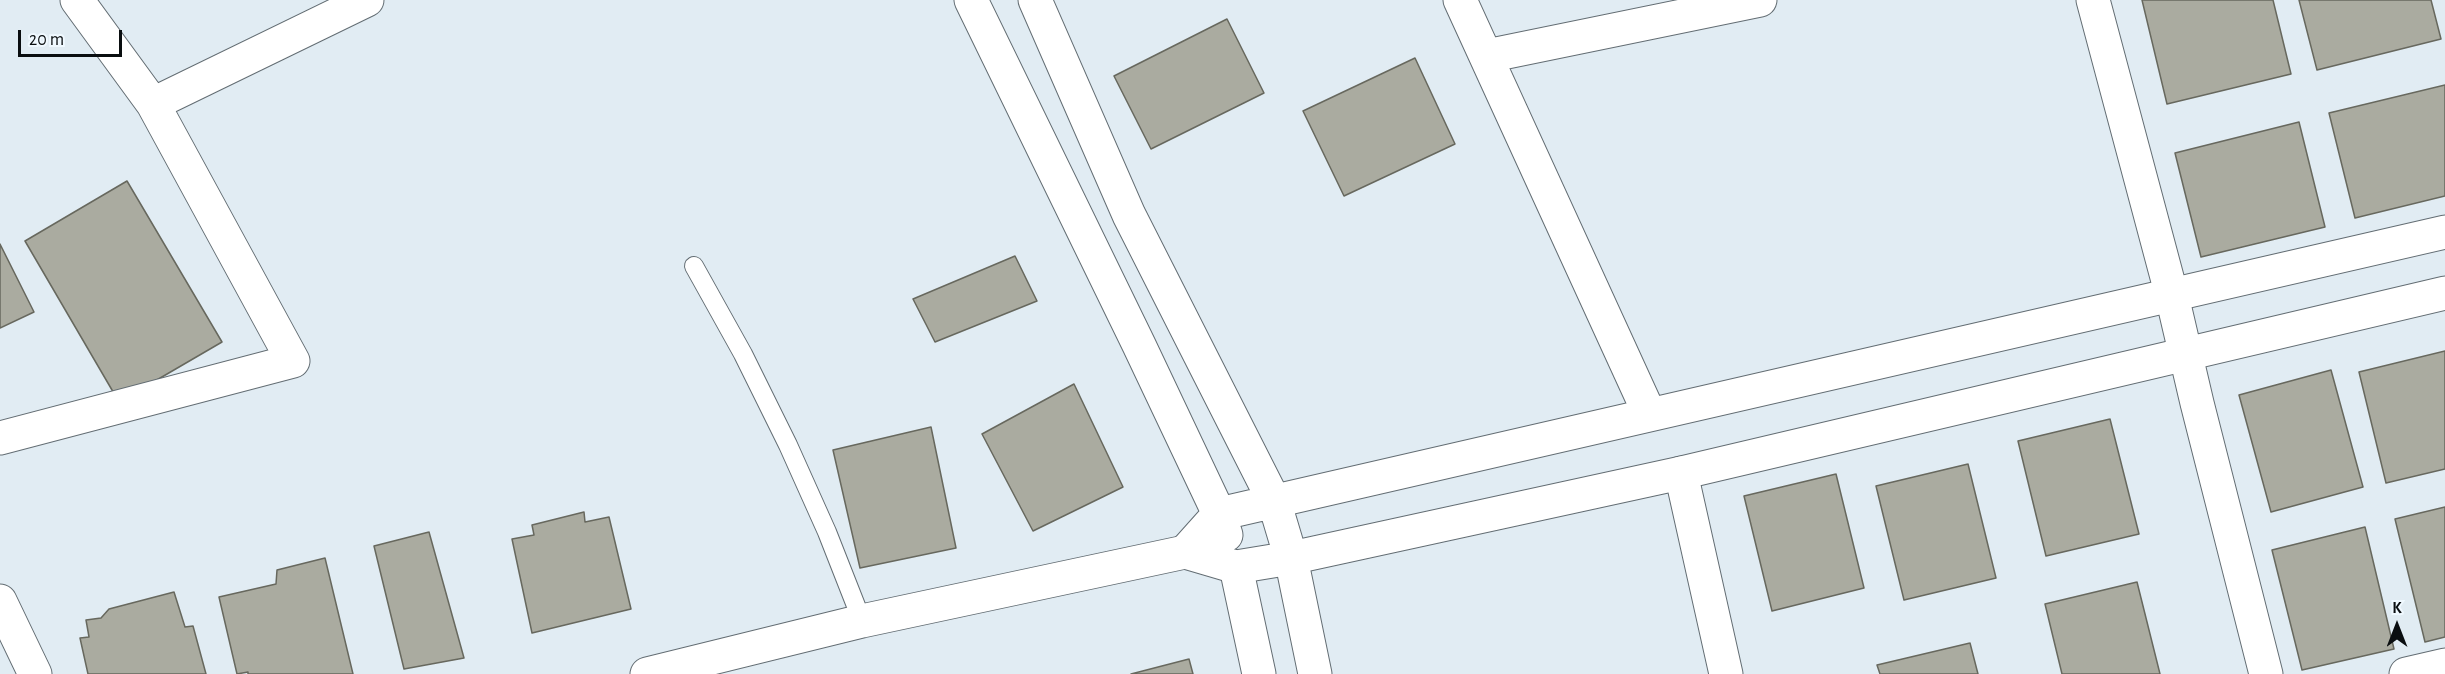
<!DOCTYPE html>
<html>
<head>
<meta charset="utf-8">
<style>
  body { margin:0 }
  #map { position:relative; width:2445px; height:674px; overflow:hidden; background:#e1ecf3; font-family:"Alegreya Sans",sans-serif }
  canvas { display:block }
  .north { position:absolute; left:2367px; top:596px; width:60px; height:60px; -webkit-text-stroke:4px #f0f9ff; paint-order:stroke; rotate:0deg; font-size:16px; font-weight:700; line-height:24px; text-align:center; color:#0a0e10 }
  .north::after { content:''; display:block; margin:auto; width:21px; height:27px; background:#0a0e10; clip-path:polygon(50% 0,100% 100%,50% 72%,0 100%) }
  .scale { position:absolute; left:18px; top:30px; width:104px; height:27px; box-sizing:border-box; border:3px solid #0a0e10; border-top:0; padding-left:8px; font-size:18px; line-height:21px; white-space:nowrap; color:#0a0e10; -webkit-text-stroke:4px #f0f9ff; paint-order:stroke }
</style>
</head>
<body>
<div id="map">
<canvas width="2445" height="674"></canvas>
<div class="north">K</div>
<div class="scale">20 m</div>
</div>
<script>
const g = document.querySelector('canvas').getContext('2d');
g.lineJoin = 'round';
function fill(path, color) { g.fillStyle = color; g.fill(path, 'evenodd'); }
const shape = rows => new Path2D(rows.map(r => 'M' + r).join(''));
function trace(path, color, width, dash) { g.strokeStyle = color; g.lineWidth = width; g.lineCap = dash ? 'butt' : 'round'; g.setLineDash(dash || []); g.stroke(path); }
const building = shape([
  [2142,0,2273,0,2291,74,2167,104,2142,0],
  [2299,0,2431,0,2441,39,2317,70,2299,0],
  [1227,19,1264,93,1151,149,1114,76,1227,19],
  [1415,58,1455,144,1344,196,1303,111,1415,58],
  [2445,85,2445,196,2355,218,2329,113,2445,85],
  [2299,122,2325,227,2201,257,2175,153,2299,122],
  [127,181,222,342,119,402,25,241,127,181],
  [0,244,34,312,0,328,0,244],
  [1015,256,1037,301,935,342,913,299,1015,256],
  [2445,351,2445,469,2386,483,2359,372,2445,351],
  [2331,370,2363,487,2271,512,2239,395,2331,370],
  [1074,384,1123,487,1033,531,982,434,1074,384],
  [2110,419,2139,534,2046,556,2018,441,2110,419],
  [931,427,956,548,860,568,833,450,931,427],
  [1968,464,1996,578,1904,600,1876,486,1968,464],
  [1836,474,1864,588,1772,611,1744,496,1836,474],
  [2445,507,2445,637,2425,642,2395,519,2445,507],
  [584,512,585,522,609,517,631,609,532,633,512,539,534,535,532,525,584,512],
  [2365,527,2394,649,2302,670,2272,550,2365,527],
  [429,532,464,658,404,669,374,546,429,532],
  [325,558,353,674,248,674,248,672,237,674,219,597,276,584,277,570,325,558],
  [2137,582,2160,674,2062,674,2045,604,2137,582],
  [174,592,185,627,193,626,206,674,88,674,80,638,89,637,86,620,101,618,109,609,174,592],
  [1970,643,1978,674,1880,674,1877,665,1970,643],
  [1189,659,1193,674,1131,674,1189,659]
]);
const service = shape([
  [694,266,743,354,788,445,827,532,862,621]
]);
const minor = shape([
  [1460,0,1649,413],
  [2093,0,2172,296,2197,403,2266,674],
  [1487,56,1760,0],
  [153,104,367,0],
  [0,438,293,361,153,104,77,0],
  [1681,473,1726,674],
  [1291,558,1315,674],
  [1236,567,1259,674],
  [0,601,35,674],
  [647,674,862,621,1185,552],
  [2406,674,2445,665]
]);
const tertiary = shape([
  [971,0,1139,345,1219,514,1226,535],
  [1035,0,1129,215,1274,501,1291,558],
  [2445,232,1219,514,1185,552,1236,567,1291,558,1681,473,2445,293]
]);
fill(building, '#aaaba0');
trace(building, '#67685e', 1.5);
trace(service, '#636d73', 20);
trace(minor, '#636d73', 35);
trace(tertiary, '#636d73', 35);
trace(service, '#fff', 18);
trace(minor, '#fff', 33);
trace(tertiary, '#fff', 33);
</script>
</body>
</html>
